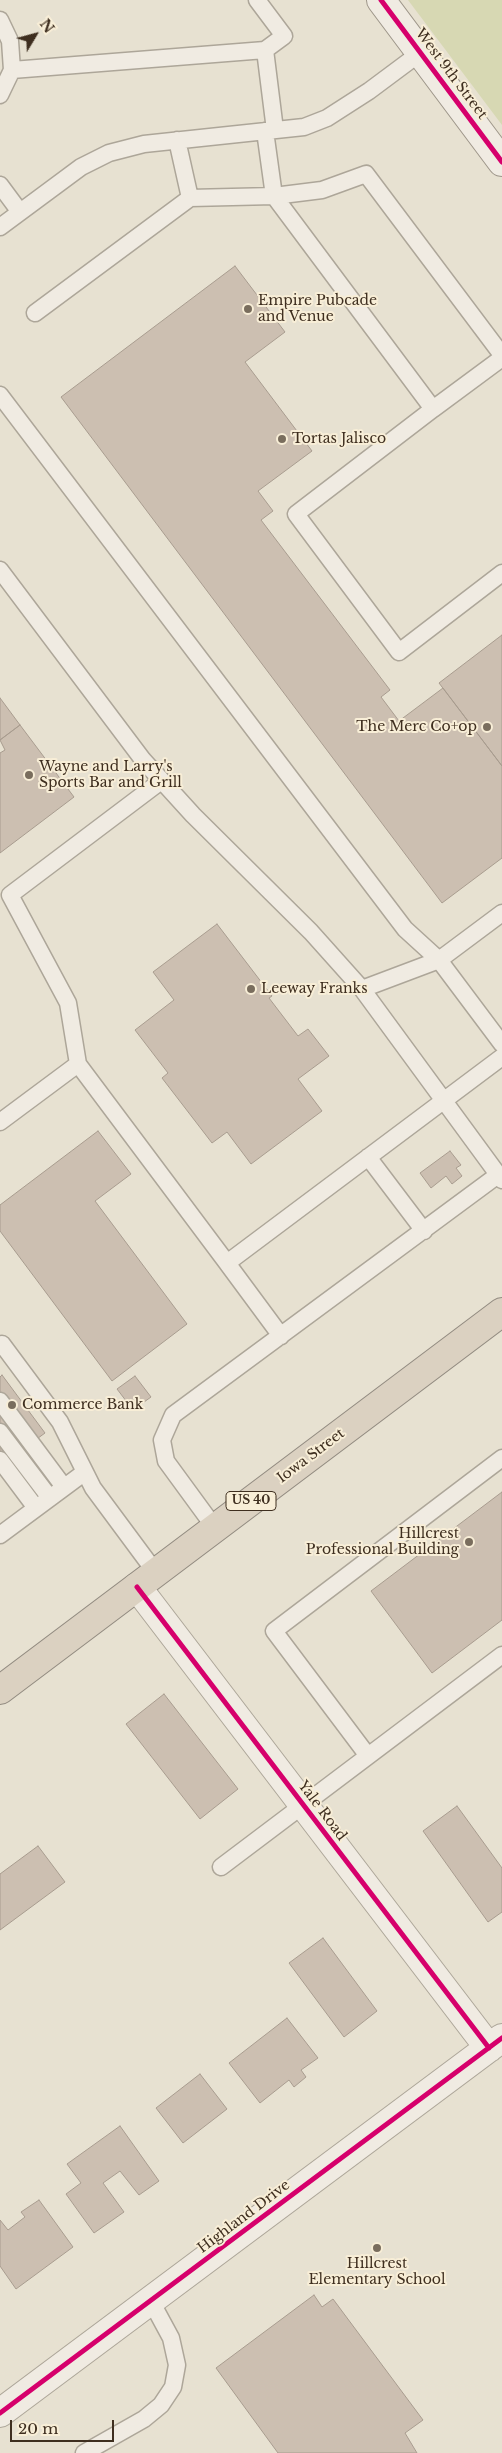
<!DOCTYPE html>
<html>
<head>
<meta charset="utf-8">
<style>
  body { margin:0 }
  #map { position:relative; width:502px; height:2453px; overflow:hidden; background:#e7e1d1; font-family:"Libre Baskerville",serif }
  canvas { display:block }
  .north { position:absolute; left:10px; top:10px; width:50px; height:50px; -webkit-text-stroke:4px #f8eed7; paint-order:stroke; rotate:53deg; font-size:14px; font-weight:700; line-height:20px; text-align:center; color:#3e2e1f }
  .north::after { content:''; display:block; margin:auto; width:18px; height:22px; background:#3e2e1f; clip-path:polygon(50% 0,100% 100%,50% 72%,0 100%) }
  .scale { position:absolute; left:10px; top:2420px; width:104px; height:22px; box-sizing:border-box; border:2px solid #3e2e1f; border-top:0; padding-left:6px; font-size:15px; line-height:18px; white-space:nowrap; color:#3e2e1f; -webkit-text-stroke:4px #f8eed7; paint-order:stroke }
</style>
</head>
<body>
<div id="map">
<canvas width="502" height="2453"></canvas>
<div class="north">N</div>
<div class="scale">20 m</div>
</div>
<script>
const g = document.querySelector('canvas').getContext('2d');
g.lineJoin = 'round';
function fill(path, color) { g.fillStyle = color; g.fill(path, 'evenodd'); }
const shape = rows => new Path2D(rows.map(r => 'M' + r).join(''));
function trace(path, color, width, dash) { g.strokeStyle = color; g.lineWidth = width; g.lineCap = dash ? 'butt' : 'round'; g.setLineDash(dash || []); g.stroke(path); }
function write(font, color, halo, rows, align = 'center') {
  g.font = font + ' "Libre Baskerville",serif'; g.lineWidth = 4; g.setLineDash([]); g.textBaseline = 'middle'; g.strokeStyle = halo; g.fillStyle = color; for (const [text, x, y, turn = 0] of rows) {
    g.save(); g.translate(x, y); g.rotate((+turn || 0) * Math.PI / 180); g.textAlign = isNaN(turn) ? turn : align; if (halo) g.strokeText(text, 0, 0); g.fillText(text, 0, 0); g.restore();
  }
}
const green = shape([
  [408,0,502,0,502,125]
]);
const building = shape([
  [235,266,285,332,245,362,312,451,258,491,273,511,261,520,390,690,381,697,399,721,443,688,502,766,502,858,442,903,61,397,235,266],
  [502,635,502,766,439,683,502,635],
  [0,698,20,725,0,740,0,698],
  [20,725,74,797,0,853,0,753,5,750,0,740,20,725],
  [217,924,272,996,269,998,298,1036,308,1029,329,1056,298,1079,322,1111,251,1164,227,1132,212,1143,162,1078,168,1073,135,1030,174,1000,153,972,217,924],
  [98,1131,131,1174,95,1201,187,1324,112,1381,0,1231,0,1205,98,1131],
  [450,1151,461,1165,456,1168,462,1176,452,1184,446,1176,431,1188,420,1173,450,1151],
  [2,1375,45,1433,0,1466,0,1377,2,1375],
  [135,1376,151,1397,133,1410,117,1389,135,1376],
  [502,1492,502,1620,432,1673,371,1591,502,1492],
  [164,1694,238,1789,200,1819,126,1724,164,1694],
  [457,1806,502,1868,502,1912,488,1922,423,1831,457,1806],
  [38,1846,65,1882,0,1930,0,1874,38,1846],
  [323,1938,377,2011,344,2037,289,1963,323,1938],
  [287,2018,318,2058,301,2070,306,2077,294,2087,289,2080,260,2103,229,2063,287,2018],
  [200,2074,227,2109,183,2143,156,2108,200,2074],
  [120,2126,159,2181,139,2195,120,2171,103,2183,124,2212,94,2233,66,2194,81,2183,67,2164,120,2126],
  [39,2200,73,2247,16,2289,0,2266,0,2220,8,2230,25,2217,21,2212,39,2200],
  [314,2295,322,2307,333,2299,423,2420,405,2433,417,2453,278,2453,216,2368,314,2295]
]);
const lane = shape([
  [257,0,284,36,265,50,275,130],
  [0,20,10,41,12,70,0,95],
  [12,70,265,50],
  [265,131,274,196,433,409,296,514,399,652,502,573],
  [0,185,20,212],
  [190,198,274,196,322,190,366,174,502,355],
  [0,227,81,167,109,153,144,144,304,127,327,118,369,91,420,53],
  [35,313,190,198,177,140],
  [0,395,405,929,439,960,502,1044],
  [433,409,502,358],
  [0,570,143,760,193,815,311,932,362,989,502,1180],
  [161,781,10,895,68,1003,78,1064,227,1263],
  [362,989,439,960,502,913],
  [0,1122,78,1064],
  [368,1157,424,1231],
  [281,1336,227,1263,502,1057],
  [0,1346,2,1344,60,1422,93,1488,156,1573],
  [0,1401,64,1487],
  [0,1432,50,1498],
  [0,1460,36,1508],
  [215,1528,166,1461,162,1440,173,1415,498,1175],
  [0,1535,85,1472],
  [368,1756,274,1631,502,1458],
  [221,1867,502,1655],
  [84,2453,144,2419,161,2405,173,2387,177,2365,171,2338,151,2301]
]);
const street = shape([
  [137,1587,489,2048],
  [0,2413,502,2038]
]);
const secondary = shape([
  [381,0,502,162]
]);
const highway = shape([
  [0,1690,502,1312]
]);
const cycleway = shape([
  [381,0,502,162],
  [137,1587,489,2048],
  [0,2413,502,2038]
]);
const markers = [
  [248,309,5,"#796d5d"],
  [282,439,5,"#796d5d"],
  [487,727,5,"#796d5d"],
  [29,775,5,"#796d5d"],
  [251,989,5,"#796d5d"],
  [12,1405,5,"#796d5d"],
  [469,1542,5,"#796d5d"],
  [377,2248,5,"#796d5d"]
];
const shields = [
  [251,1501,50]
];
const shieldNames = [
  ["US 40",251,1501]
];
const streetNames = [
  ["West 9th Street",451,74,53],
  ["Iowa Street",311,1456,-37],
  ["Yale Road",322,1811,53],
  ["Highland Drive",244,2217,-37]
];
const poiNames = [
  ["Empire Pubcade",258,301],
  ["and Venue",258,317],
  ["Tortas Jalisco",292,439],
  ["The Merc Co+op",477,727,"right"],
  ["Wayne and Larry's",39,767],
  ["Sports Bar and Grill",39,783],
  ["Leeway Franks",261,989],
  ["Commerce Bank",22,1405],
  ["Hillcrest",459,1534,"right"],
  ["Professional Building",459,1550,"right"],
  ["Hillcrest",377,2264,"center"],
  ["Elementary School",377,2280,"center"]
];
fill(green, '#d7d8b3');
fill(building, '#ccbfb1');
trace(building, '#a89c8f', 1);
trace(lane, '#ada699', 19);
trace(street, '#ada699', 30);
trace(secondary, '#9d9589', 30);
trace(highway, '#928b80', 30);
trace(lane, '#f0ebe2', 16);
trace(street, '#f0ebe2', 28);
trace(secondary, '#f0ebe2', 28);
trace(highway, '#dbd1c1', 28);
trace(cycleway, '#d6006c', 5);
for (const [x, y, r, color] of markers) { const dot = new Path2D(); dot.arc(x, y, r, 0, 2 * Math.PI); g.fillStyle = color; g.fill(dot); trace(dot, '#f8eed7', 2); }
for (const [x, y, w] of shields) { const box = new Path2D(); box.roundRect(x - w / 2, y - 9.5, w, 19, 4); g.fillStyle = '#f8eed7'; g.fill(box); trace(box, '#3e2e1f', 1); }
write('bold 12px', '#3e2e1f', null, shieldNames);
write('14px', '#3e2e1f', '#f8eed7', streetNames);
write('14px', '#3e2e1f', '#f8eed7', poiNames, 'left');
</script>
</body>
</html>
